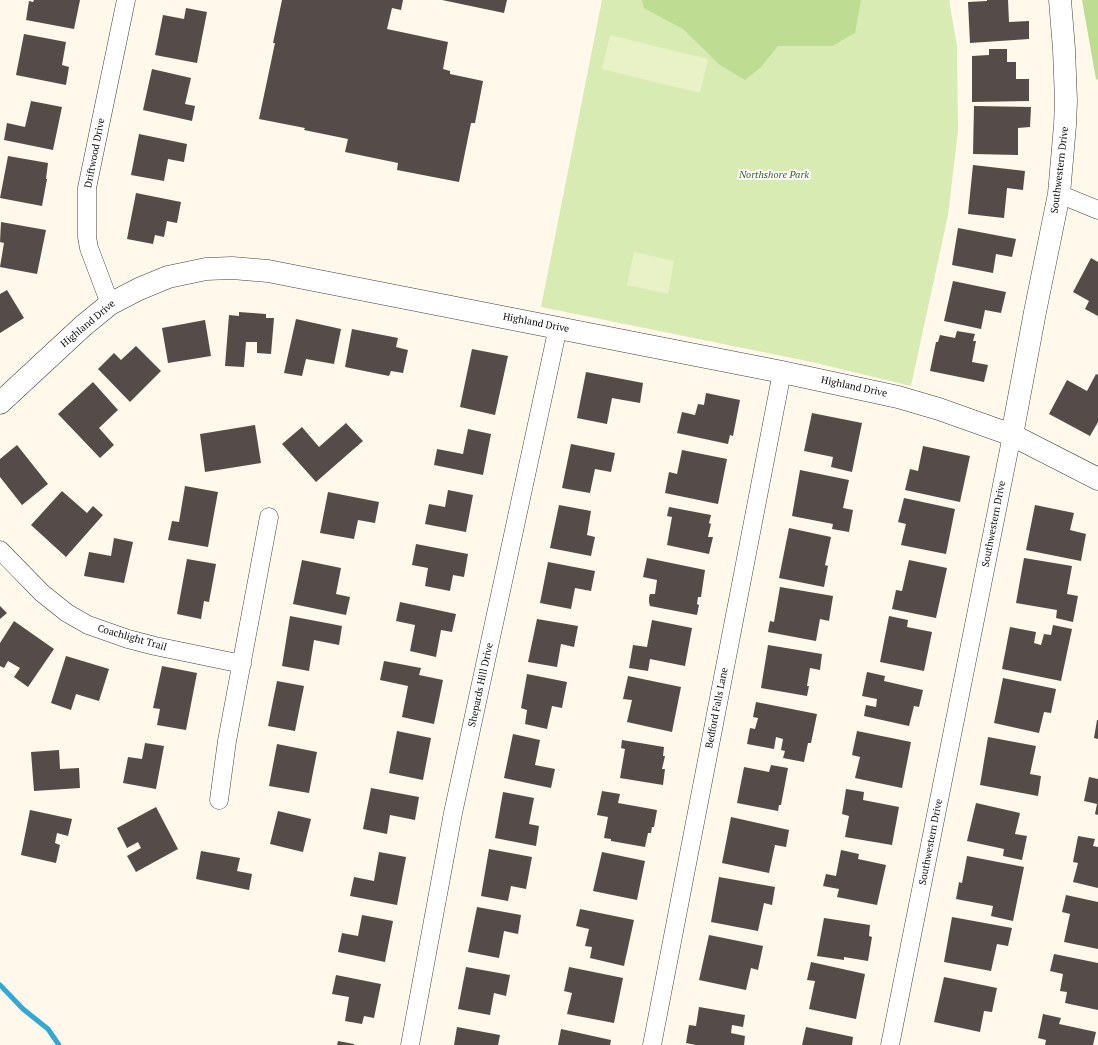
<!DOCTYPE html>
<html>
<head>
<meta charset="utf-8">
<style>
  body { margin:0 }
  canvas { display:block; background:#fff8eb }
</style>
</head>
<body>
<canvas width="1098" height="1045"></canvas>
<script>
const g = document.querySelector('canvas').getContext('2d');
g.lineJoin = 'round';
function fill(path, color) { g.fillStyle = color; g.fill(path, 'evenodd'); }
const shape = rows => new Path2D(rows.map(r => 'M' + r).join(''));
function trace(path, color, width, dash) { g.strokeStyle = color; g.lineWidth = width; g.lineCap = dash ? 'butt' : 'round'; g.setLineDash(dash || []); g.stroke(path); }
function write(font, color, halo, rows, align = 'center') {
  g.font = font + ' "PT Serif",serif'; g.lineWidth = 4; g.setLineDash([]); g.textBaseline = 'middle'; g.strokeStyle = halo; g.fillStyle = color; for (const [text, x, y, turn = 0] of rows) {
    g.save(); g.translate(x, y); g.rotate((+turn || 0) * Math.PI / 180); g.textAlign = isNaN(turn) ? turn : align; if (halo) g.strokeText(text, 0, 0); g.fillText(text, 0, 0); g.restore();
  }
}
const green = shape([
  [602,0,949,0,957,46,958,131,948,215,911,386,812,362,541,307]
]);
const forest = shape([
  [642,0,861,0,855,33,832,46,778,46,761,67,745,80,720,65,683,29,644,8],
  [1082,0,1098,0,1098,80,1096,79]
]);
const pitch = shape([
  [610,35,708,59,700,93,602,69],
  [634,252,674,261,668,294,627,285]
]);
const stream = shape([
  [0,985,23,1009,48,1029,59,1045]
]);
const building = shape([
  [34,0,80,0,74,29,26,20,29,1,33,2],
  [282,0,403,0,401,10,392,8,387,29,448,42,443,69,450,71,450,74,483,81,475,123,471,123,459,182,397,170,398,163,345,152,348,139,304,130,305,128,259,119,275,43,273,43],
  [442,0,507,0,504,13],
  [987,0,1008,0,1009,22,1029,21,1029,39,970,43,968,2,987,1],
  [186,8,207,12,197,63,155,55,163,15,184,19],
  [24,34,66,42,62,65,69,67,66,85,16,75],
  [989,49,1007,49,1007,62,1016,62,1016,79,1029,79,1029,101,972,102,972,56,989,55],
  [152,69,191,78,185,104,195,106,192,121,143,110],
  [31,101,62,107,53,150,4,140,7,123,25,127],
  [974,106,1031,107,1030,127,1018,128,1018,155,973,154],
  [139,134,187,144,184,162,168,159,164,181,131,175],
  [8,156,48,163,46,179,47,179,42,206,0,198],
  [973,165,1025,171,1023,190,1007,188,1004,218,968,214],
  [136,193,181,202,177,223,167,221,164,237,155,235,153,244,127,239],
  [1,222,46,230,37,274,0,267,4,243,0,242],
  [958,228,1016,239,1012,257,996,254,993,273,952,265],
  [1091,258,1098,262,1098,316,1085,309,1089,301,1073,292],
  [953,281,1006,292,1001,313,985,310,981,329,944,321],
  [7,290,24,318,0,333,0,294],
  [239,312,266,314,266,318,274,318,271,354,257,353,257,342,246,342,244,367,225,366,229,315,239,316],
  [296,319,341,329,334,364,306,359,302,376,284,373],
  [205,320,211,356,168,363,162,328],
  [352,329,398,338,396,347,408,350,403,373,391,371,389,376,345,367],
  [957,331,975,334,973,341,976,341,972,362,988,365,984,382,930,371,936,342,938,342,940,335,955,338],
  [136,346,161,371,130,402,98,369,114,353,121,360],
  [472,349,508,356,495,415,460,407],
  [586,372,643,383,640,403,612,398,607,424,577,418],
  [1096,374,1098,375,1098,422,1090,436,1049,414,1067,380,1087,391],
  [93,382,118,410,99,428,114,445,100,458,58,414],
  [706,393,740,400,733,436,730,435,728,444,677,433,682,412,695,415,698,404,704,405],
  [812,413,862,423,852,472,831,467,833,457,804,451],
  [346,423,363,441,316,482,282,444,302,427,319,447],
  [255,425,261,463,205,472,200,434],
  [468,429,491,434,483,475,434,465,437,449,463,454],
  [571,444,615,453,611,472,595,469,590,493,562,488],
  [17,445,48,484,22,505,0,477,0,459],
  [923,446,970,456,960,502,905,490,910,469,918,471],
  [682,450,727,459,718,504,665,493,669,472,677,474],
  [800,470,849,480,843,508,853,510,849,532,832,529,833,524,792,516],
  [185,486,218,492,208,547,168,540,172,521,179,522],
  [448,490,473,495,466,532,425,524,429,504,445,507],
  [62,491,87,513,93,506,103,515,66,557,31,525],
  [328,492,379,502,375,523,358,520,354,539,320,533],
  [904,498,955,509,946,554,901,545,906,524,898,522],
  [559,505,591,511,587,535,595,537,591,556,550,548],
  [1035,505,1074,513,1070,530,1086,534,1081,561,1026,550],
  [669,507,711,515,709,523,711,524,708,537,713,537,709,554,667,545,672,517,667,516],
  [789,528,831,537,825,565,828,566,824,587,779,578],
  [114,538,133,542,124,583,84,576,89,552,111,556],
  [416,544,468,554,464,577,453,575,450,591,425,586,428,568,412,565],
  [647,558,705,570,701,597,698,597,697,604,699,605,697,615,650,606,649,602,649,598,650,594,655,594,657,580,643,577],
  [1024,558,1072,566,1067,594,1078,596,1073,622,1056,618,1057,610,1016,603],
  [187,559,216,564,209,602,204,601,201,619,177,614],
  [302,560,341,568,336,594,350,597,346,615,293,604],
  [909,560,947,568,936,618,892,609,896,590,902,591],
  [548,562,595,571,591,591,575,588,571,609,540,603],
  [780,587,833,596,829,621,820,619,816,641,768,632,770,621,774,622],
  [400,602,456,614,452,632,441,630,436,657,410,651,415,625,396,621],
  [0,606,7,613,0,619],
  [290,616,342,626,339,645,314,640,309,671,282,666],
  [889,616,908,620,907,627,932,632,924,671,880,662],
  [537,619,578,626,574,647,561,644,557,667,528,662],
  [652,620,692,628,685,666,650,659,648,671,629,668,633,645,647,647],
  [14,621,54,649,28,687,14,677,20,668,8,661,4,668,0,666,0,643],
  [1053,625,1072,629,1061,681,1002,669,1010,627,1036,632,1034,643,1041,645,1044,634,1051,635],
  [768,645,822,654,820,670,810,668,807,686,809,686,807,696,761,688],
  [66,656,109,669,99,701,76,694,71,710,51,703],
  [384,661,421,668,419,675,443,680,434,724,402,717,408,686,380,680],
  [162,666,197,673,186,730,157,725,160,709,153,708],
  [867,672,885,676,884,681,923,690,919,707,914,706,909,726,864,716,866,705,876,707,877,699,862,696],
  [527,674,567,682,562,708,552,706,547,729,525,724,527,710,521,708],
  [628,676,681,687,672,732,627,722,632,700,623,699],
  [1003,678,1056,689,1051,713,1044,712,1039,733,994,723],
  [277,681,304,686,295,731,268,726],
  [756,702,817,714,811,743,808,743,804,762,783,758,785,751,781,750,783,739,776,737,774,749,747,744,750,728,755,729,758,718,753,717],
  [1097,720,1098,720,1098,739,1094,738],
  [397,731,431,738,423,780,389,773],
  [857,731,911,742,902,788,855,778,860,757,852,755],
  [513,734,540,740,535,765,555,769,551,788,504,778],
  [988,737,1036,746,1030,774,1041,776,1038,796,980,785],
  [622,740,664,747,663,756,665,756,662,769,665,769,663,785,620,778,625,749,621,748],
  [145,743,164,746,156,789,123,783,128,757,142,759],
  [277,744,317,752,309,793,269,786],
  [59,750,60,769,79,768,80,788,34,791,31,752],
  [771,765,788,768,781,805,779,805,778,811,737,803,744,767,769,772],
  [1089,777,1098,779,1098,815,1095,814,1097,804,1084,801],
  [371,788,419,797,415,820,390,815,387,834,363,829],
  [846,789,864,792,863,800,899,807,892,845,845,837,849,816,842,814],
  [602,791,620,794,618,803,657,810,654,827,652,827,651,833,648,833,645,847,611,841,611,839,604,838,608,817,597,815],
  [503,792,534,798,529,824,539,826,536,846,495,838],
  [976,803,1020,813,1015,834,1027,836,1022,860,1003,856,1004,849,967,841],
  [156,807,178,849,136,872,127,856,141,848,138,842,127,848,117,828],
  [30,810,72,819,68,836,57,833,55,843,60,845,56,863,21,855],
  [278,811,311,819,303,852,270,844],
  [731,817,789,830,786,847,775,845,769,873,722,863],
  [1078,836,1095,839,1093,846,1098,847,1098,888,1073,882,1078,863,1073,862],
  [489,849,532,857,526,889,511,886,508,901,481,896],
  [841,850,859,854,858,859,886,865,877,905,837,897,839,889,823,886,826,874,836,876],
  [201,851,240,858,237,871,252,874,249,890,196,879],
  [379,852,406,857,397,905,350,896,354,877,374,881],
  [602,852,645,861,637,900,593,891],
  [967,856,1024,867,1013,921,991,916,993,906,956,899,959,882,962,883],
  [719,877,775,887,772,905,764,903,758,931,711,922],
  [1066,895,1098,902,1098,949,1064,942,1070,914,1062,912],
  [477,907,521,915,518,934,504,931,499,958,468,952],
  [580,909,634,920,624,966,590,958,592,947,585,946,589,929,576,926],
  [362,915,393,921,385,962,338,952,342,933,358,936],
  [952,917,1012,928,1008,946,997,944,991,971,944,962],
  [824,918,870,925,869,936,872,937,868,961,844,957,844,960,817,956],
  [709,935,763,946,758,970,751,968,746,990,699,980],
  [1054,954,1098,963,1098,1010,1065,1003,1067,992,1060,991,1063,974,1050,971],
  [811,962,865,974,856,1019,809,1009,815,981,807,980],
  [466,967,510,975,506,996,494,993,490,1015,458,1009],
  [569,967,623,978,614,1023,567,1014,572,993,564,991],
  [336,975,381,984,374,1018,364,1016,362,1024,345,1021,349,997,332,994],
  [944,977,997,988,992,1012,984,1011,980,1032,934,1022],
  [699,1007,745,1015,743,1027,732,1025,731,1033,745,1036,744,1045,696,1045,686,1043,689,1025,696,1026],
  [1043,1014,1061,1018,1059,1024,1096,1032,1093,1045,1045,1045,1046,1040,1038,1038],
  [457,1027,500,1035,498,1045,454,1045],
  [806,1027,853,1037,852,1045,802,1045],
  [561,1029,611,1040,610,1045,558,1045],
  [338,1041,354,1044,354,1045,337,1045]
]);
const minor = shape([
  [1059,194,1098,210],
  [110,304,89,248,87,237,87,188,126,0],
  [0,550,42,593,67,613,88,625,128,639,155,646,242,664],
  [219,800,227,741,269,517],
  [410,1045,453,813,558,327],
  [652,1045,782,372],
  [890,1045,1012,435]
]);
const tertiary = shape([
  [0,403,83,326,110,304,139,289,168,277,206,269,232,268,268,271,782,372,898,397,939,409,1012,435,1098,479],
  [1012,435,1035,312,1059,194,1065,125,1066,101,1064,49,1060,0]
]);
const streetNames = [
  ["Driftwood Drive",95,153,-79],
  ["Southwestern Drive",1060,170,-83],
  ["Highland Drive",536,323,11],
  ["Highland Drive",88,324,-40],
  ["Highland Drive",854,387,12],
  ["Southwestern Drive",994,524,-79],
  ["Coachlight Trail",132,638,16],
  ["Shepards Hill Drive",481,685,-78],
  ["Bedford Falls Lane",717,708,-79],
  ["Southwestern Drive",931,842,-79]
];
const parkNames = [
  ["Northshore Park",774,175]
];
fill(green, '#d8ebb3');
fill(forest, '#bedc92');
fill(pitch, '#e8f2c6');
trace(stream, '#31a9d3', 5);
fill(building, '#554b48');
trace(minor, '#3f3f3f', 19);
trace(tertiary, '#3f3f3f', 23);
trace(minor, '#fff', 18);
trace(tertiary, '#fff', 22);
write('10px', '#0c0c0c', '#fff', streetNames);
write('italic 10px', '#34661a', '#fff', parkNames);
</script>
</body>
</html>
